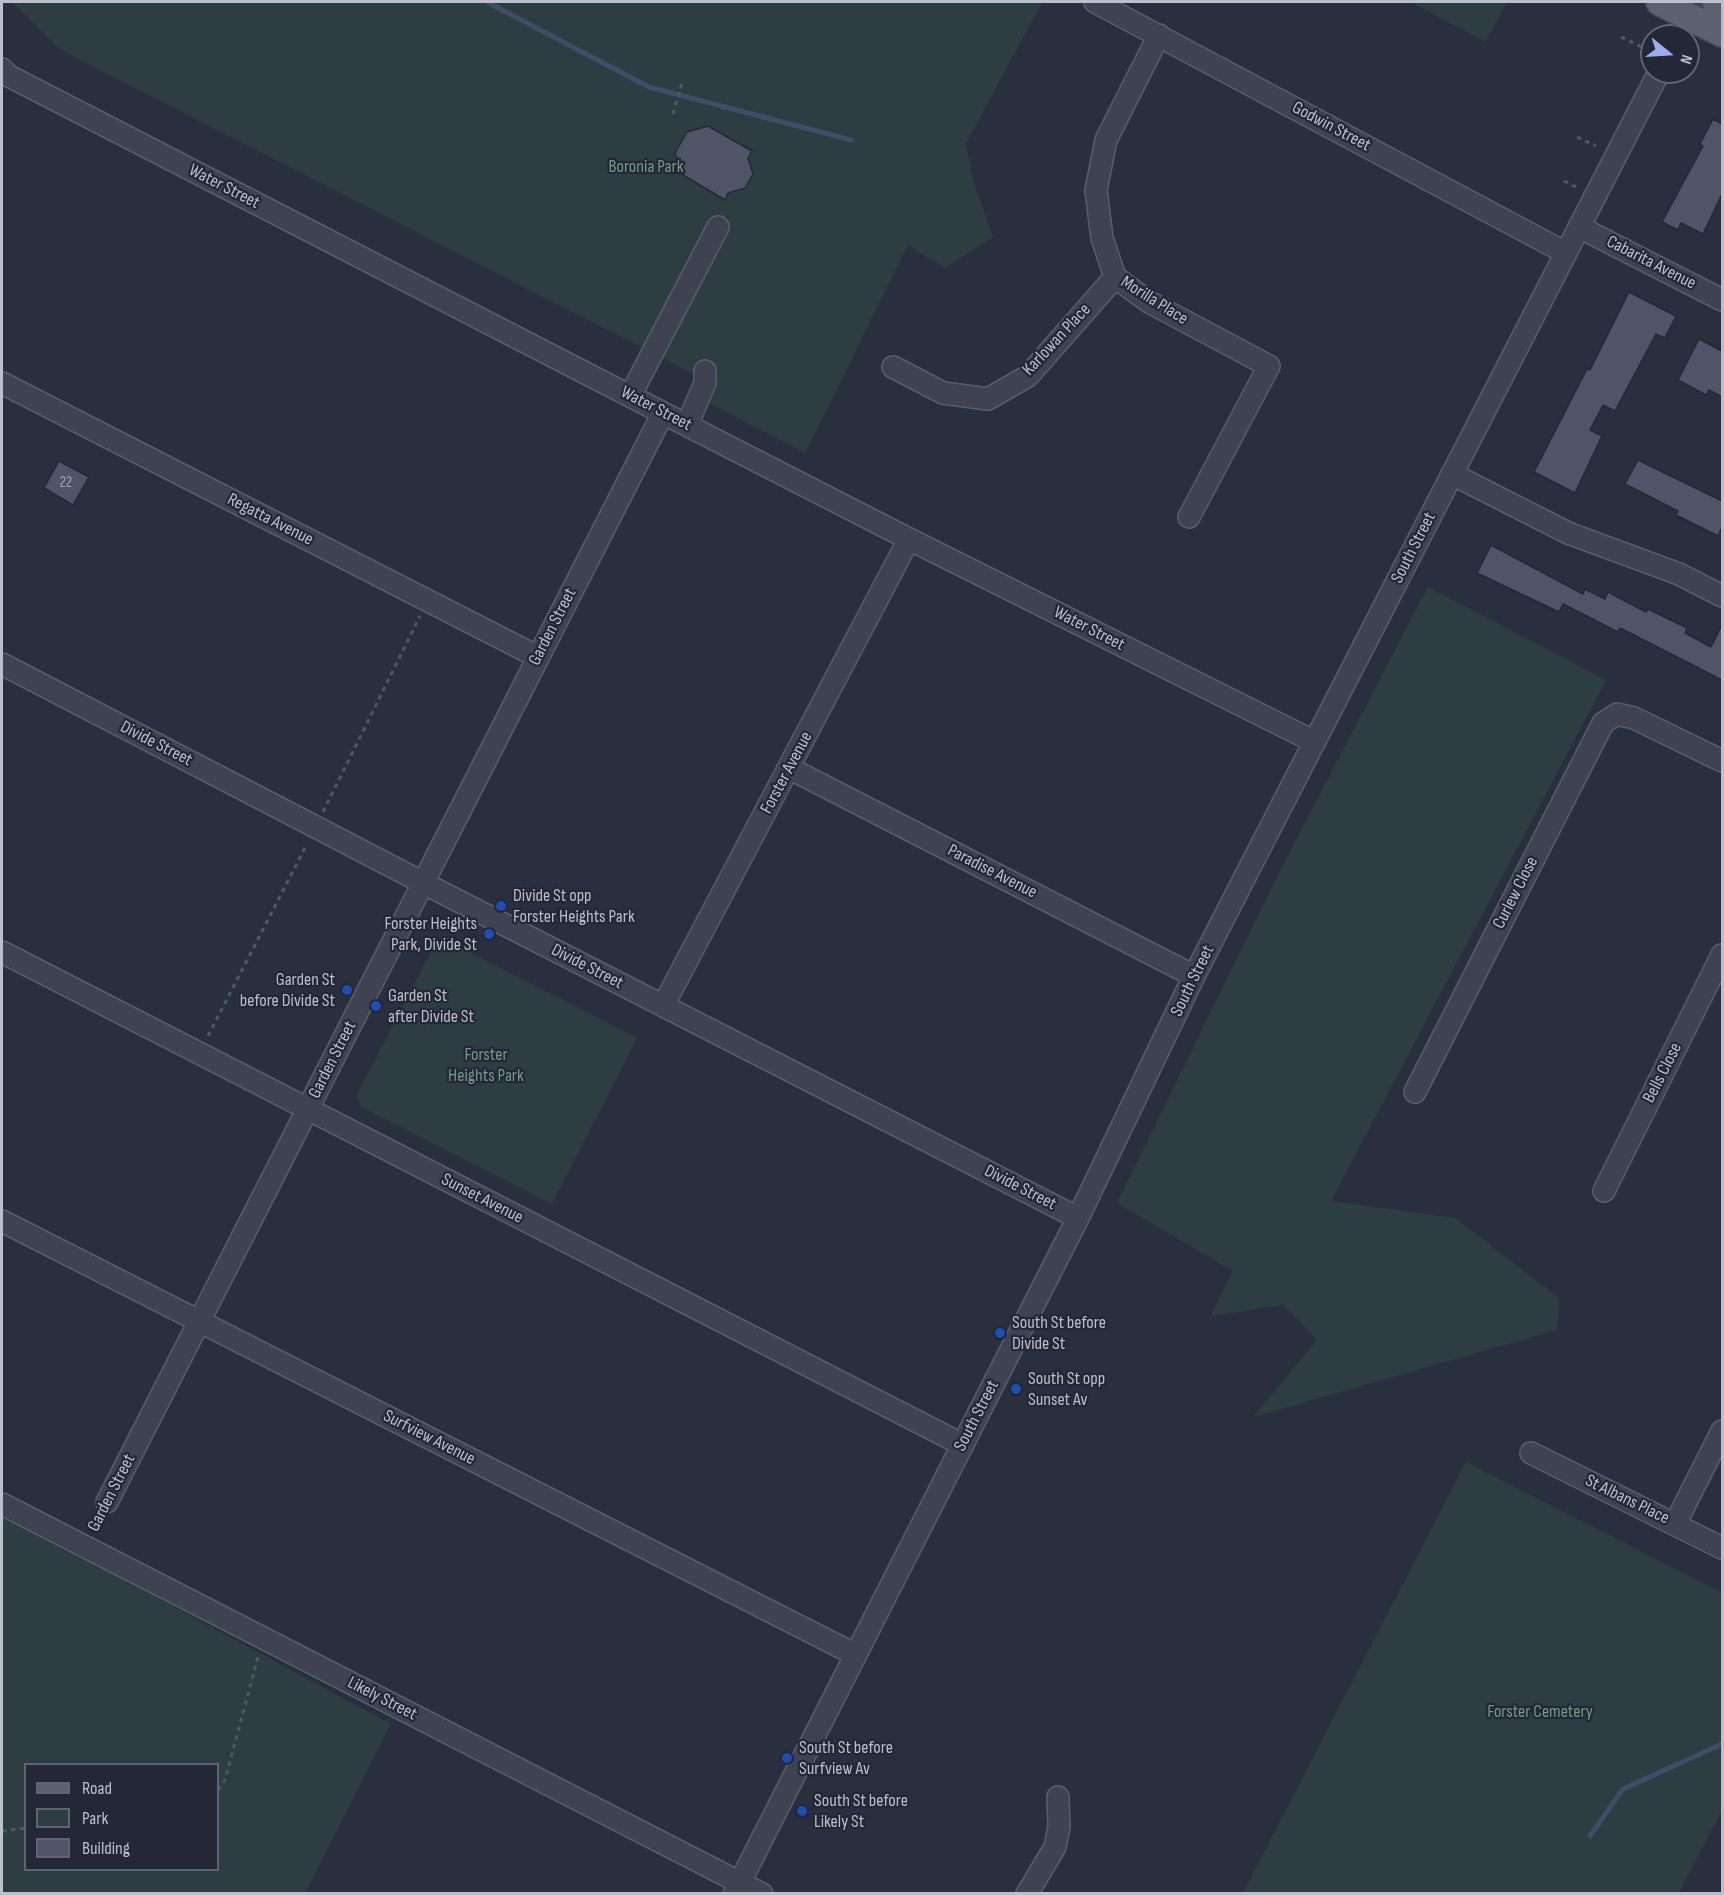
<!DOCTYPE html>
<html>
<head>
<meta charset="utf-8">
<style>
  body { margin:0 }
  #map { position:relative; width:1724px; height:1895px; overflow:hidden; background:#2a2f40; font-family:"Sofia Sans Condensed",sans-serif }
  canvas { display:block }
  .frame { position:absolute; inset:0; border:3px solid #bbbecb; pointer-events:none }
  .legend { position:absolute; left:24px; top:1763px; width:195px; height:108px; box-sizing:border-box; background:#232736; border:2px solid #606372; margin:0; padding:8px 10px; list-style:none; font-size:18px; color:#bbbecb }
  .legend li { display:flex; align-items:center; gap:12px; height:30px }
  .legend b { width:30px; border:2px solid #606372 }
  .north { position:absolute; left:1640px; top:24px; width:60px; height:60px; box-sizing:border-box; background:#232736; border:2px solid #606372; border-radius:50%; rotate:108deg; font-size:16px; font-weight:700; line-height:24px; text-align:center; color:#bbbecb }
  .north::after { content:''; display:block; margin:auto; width:21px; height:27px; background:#9dacee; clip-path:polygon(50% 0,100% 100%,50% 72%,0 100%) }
</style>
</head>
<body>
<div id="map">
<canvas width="1724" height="1895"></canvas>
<div class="frame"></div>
<ul class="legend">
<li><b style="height:8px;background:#5c6170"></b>Road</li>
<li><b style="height:16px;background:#2d3d42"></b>Park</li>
<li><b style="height:16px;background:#4f5467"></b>Building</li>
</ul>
<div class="north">N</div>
</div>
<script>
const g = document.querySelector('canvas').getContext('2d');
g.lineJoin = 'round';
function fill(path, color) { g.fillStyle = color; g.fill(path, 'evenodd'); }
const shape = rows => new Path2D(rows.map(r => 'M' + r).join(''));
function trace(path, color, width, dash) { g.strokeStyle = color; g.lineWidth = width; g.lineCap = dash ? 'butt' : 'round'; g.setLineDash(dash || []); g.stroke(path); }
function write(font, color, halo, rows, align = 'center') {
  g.font = font + ' "Sofia Sans Condensed",sans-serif'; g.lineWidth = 4.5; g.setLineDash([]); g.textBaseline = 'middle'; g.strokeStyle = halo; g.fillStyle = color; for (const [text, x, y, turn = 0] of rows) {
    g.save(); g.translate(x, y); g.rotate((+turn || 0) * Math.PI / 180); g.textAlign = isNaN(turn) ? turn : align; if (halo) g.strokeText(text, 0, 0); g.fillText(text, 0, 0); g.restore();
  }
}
const green = shape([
  [12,2,1040,2,1042,3,966,143,973,181,993,237,945,268,908,245,805,453,709,403,716,389,715,385,59,49],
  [1416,2,1507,2,1485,42,1415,4],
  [1428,587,1606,680,1331,1201,1455,1218,1559,1298,1557,1330,1253,1417,1317,1340,1283,1305,1211,1316,1233,1271,1117,1203,1282,867],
  [446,940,637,1038,552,1204,361,1107,357,1095,435,944],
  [1466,1462,1722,1593,1722,1810,1679,1893,1243,1893],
  [2,1514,391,1724,305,1893,2,1893],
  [26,1764,218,1764,218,1870,26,1870]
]);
const stream = shape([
  [487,2,649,87,851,140],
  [1590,1836,1623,1789,1722,1744]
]);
const building = shape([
  [1713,119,1722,124,1722,194,1703,234,1681,223,1678,230,1662,222,1703,146,1700,144,1713,119],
  [708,126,752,151,748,158,753,174,745,188,728,193,725,200,683,175,675,153,687,132,708,126],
  [1629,292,1676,316,1665,338,1656,334,1615,411,1603,405,1590,430,1602,436,1575,493,1534,472,1587,369,1590,370,1629,292],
  [1699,339,1722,351,1722,397,1709,390,1706,395,1678,380,1699,339],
  [1638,460,1722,501,1722,527,1718,536,1676,515,1678,511,1625,484,1638,460],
  [59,461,89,477,73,505,44,488,59,461],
  [1491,545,1583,594,1585,589,1605,599,1608,592,1646,612,1648,609,1687,628,1685,633,1711,647,1722,625,1722,680,1620,628,1618,632,1563,604,1559,612,1477,573,1491,545]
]);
const path = shape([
  [1621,37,1642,47],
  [673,114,682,83],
  [1577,137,1596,146],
  [1564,181,1576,187],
  [323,812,420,616],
  [208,1036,307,844],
  [93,1530,100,1517],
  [218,1790,225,1780,258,1657],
  [2,1831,26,1828]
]);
const minor = shape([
  [1095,2,1566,253],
  [1159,35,1106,140,1096,190,1102,238,1115,277,1149,302,1269,366,1189,517],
  [1677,36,1696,2],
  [2,69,9,76,663,413,909,539,1315,742],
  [1579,227,1722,300],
  [893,367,943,393,988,399,1028,376,1115,277],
  [2,383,538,657],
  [630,396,718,227],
  [687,425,705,383,705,371],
  [1452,474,1568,533,1679,574,1722,596],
  [2,664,435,889,1078,1218],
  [789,768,1194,976],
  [2,952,963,1445],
  [663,1006,909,539],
  [1415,1092,1603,723,1617,714,1634,718,1722,761],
  [1604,1191,1722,955],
  [2,1221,856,1655],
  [1531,1453,1722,1548],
  [107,1502,663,413],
  [2,1504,762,1894],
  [1675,1524,1722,1431],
  [734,1894,1078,1218,1194,976,1659,72],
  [1027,1894,1055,1847,1059,1827,1058,1797]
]);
const major = shape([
  [1660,2,1722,33],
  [1716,2,1722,5]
]);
const markers = [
  [501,906,6,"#1a4fb4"],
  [489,934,6,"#1a4fb4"],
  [347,990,6,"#1a4fb4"],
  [376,1006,6,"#1a4fb4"],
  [1000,1333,6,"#1a4fb4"],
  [1016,1389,6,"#1a4fb4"],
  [787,1758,6,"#1a4fb4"],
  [802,1811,6,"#1a4fb4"]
];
const numberNames = [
  ["22",66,483]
];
const streetNames = [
  ["Godwin Street",1331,127,28],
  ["Water Street",224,187,27],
  ["Cabarita Avenue",1651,263,27],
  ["Morilla Place",1154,301,32],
  ["Karlowan Place",1057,340,-47],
  ["Water Street",656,409,27],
  ["Regatta Avenue",270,520,27],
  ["South Street",1414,548,-63],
  ["Garden Street",553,627,-63],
  ["Water Street",1089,629,27],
  ["Divide Street",156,744,27],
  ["Forster Avenue",787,773,-62],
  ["Paradise Avenue",992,872,27],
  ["Curlew Close",1516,893,-63],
  ["Divide Street",587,967,27],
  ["South Street",1193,981,-64],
  ["Garden Street",333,1060,-63],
  ["Bells Close",1663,1073,-63],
  ["Divide Street",1020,1188,27],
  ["Sunset Avenue",482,1199,27],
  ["South Street",977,1416,-63],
  ["Surfview Avenue",429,1438,27],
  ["Garden Street",112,1493,-63],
  ["St Albans Place",1627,1500,26],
  ["Likely Street",382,1699,27]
];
const parkNames = [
  ["Boronia Park",646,167],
  ["Forster",486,1055],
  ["Heights Park",486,1076],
  ["Forster Cemetery",1540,1712]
];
const poiNames = [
  ["Divide St opp",513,896],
  ["Forster Heights Park",513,917],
  ["Forster Heights",477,924,"right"],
  ["Park, Divide St",477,945,"right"],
  ["Garden St",335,980,"right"],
  ["before Divide St",335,1001,"right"],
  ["Garden St",388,996],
  ["after Divide St",388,1017],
  ["South St before",1012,1323],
  ["Divide St",1012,1344],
  ["South St opp",1028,1379],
  ["Sunset Av",1028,1400],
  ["South St before",799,1748],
  ["Surfview Av",799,1769],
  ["South St before",814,1801],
  ["Likely St",814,1822]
];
fill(green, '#2d3d42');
trace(stream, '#424b67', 5);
fill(building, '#4f5467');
trace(building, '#252938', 1.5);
trace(minor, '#595d6b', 24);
trace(major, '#484b5a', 30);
trace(path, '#4c5a60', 3, [4.5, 4.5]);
trace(minor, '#3e4251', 21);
trace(major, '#5c6170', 27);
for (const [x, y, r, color] of markers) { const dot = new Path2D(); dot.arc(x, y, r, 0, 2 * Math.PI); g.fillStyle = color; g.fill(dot); trace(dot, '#232736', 2); }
write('15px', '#a0a4b2', null, numberNames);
write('18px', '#bbbecb', '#232736', streetNames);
write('18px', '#759984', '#232736', parkNames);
write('18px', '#bbbecb', '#232736', poiNames, 'left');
</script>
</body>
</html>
